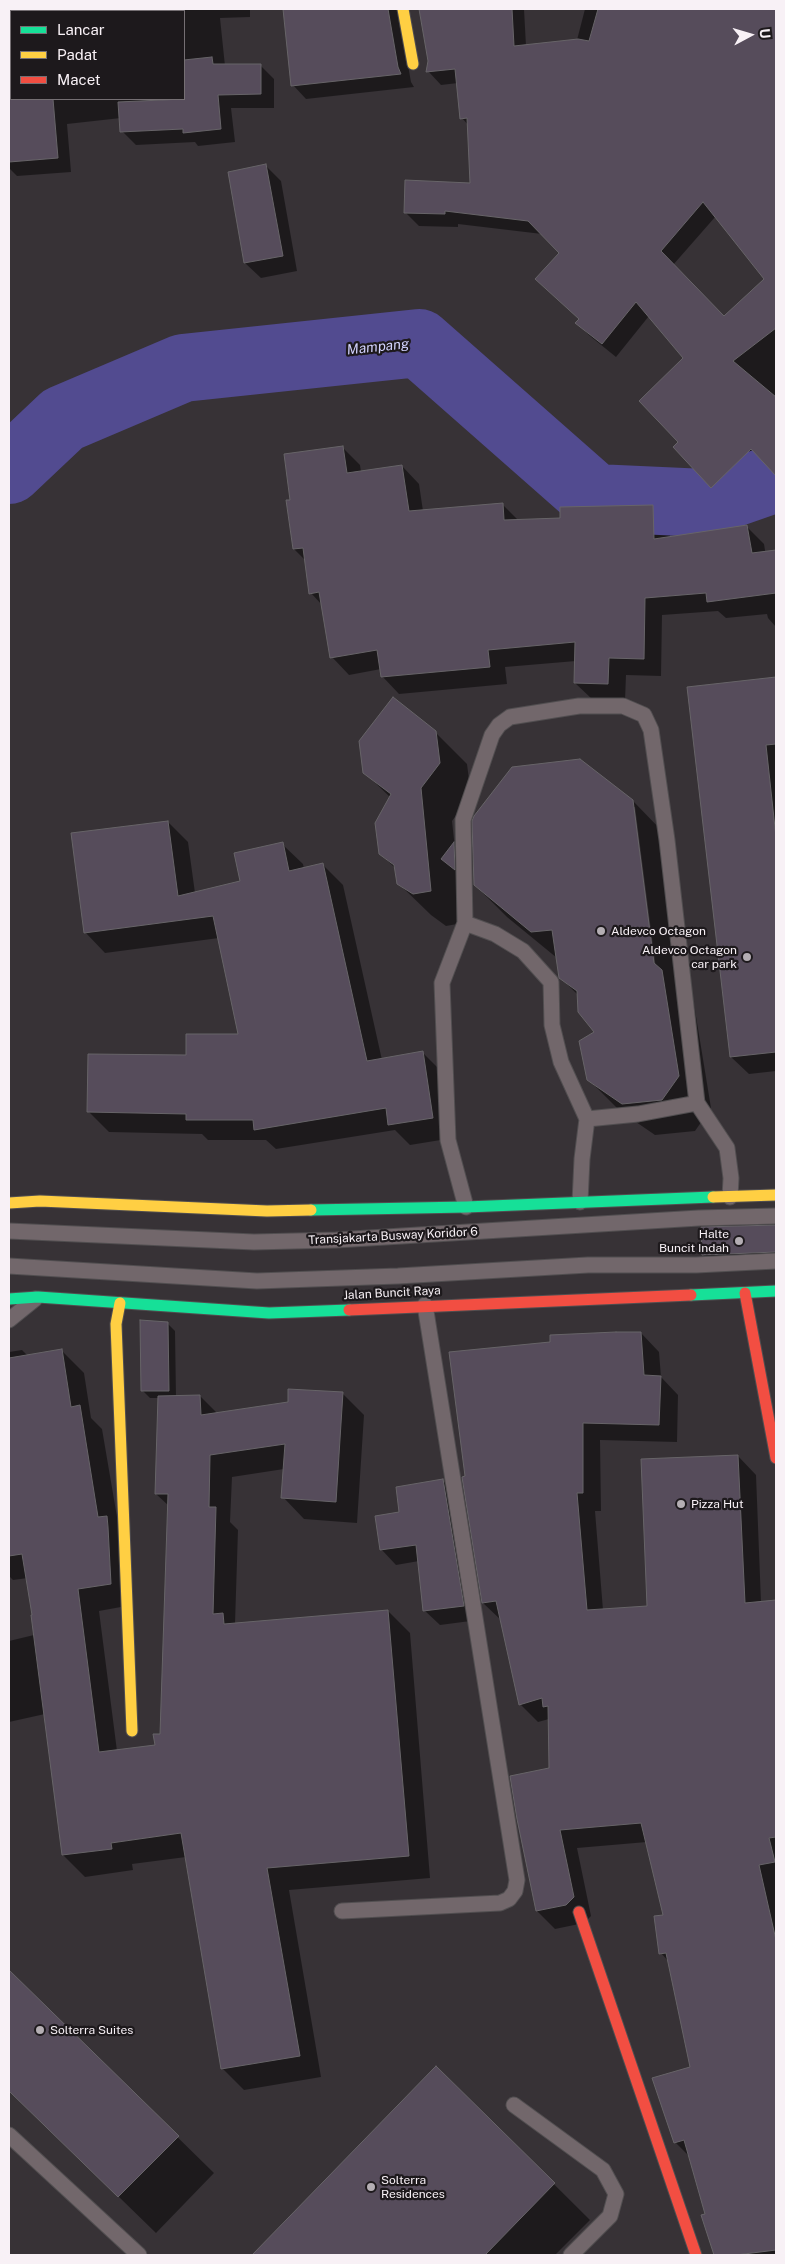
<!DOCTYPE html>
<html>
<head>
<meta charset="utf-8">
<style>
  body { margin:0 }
  #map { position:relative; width:785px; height:2264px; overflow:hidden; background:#373236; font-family:"Public Sans",sans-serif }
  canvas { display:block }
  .frame { position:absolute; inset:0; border:10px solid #f8f1f6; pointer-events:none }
  .legend { position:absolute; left:10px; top:10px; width:175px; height:90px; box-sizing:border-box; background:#1d191c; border:1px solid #756f73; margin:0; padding:6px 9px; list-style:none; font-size:15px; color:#f8f1f6 }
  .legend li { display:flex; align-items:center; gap:10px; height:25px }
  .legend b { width:25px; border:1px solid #756f73 }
  .north { position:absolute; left:725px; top:10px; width:50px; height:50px; -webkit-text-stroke:4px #1d191c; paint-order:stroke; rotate:84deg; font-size:14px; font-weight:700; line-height:20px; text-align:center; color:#f8f1f6 }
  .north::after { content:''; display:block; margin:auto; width:18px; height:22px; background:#f8f1f6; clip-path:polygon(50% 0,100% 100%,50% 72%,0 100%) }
</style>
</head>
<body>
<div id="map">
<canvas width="785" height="2264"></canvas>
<div class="frame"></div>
<ul class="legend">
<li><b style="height:6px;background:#16e098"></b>Lancar</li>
<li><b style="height:6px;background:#ffcf43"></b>Padat</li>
<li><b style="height:6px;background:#f24e42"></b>Macet</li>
</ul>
<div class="north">U</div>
</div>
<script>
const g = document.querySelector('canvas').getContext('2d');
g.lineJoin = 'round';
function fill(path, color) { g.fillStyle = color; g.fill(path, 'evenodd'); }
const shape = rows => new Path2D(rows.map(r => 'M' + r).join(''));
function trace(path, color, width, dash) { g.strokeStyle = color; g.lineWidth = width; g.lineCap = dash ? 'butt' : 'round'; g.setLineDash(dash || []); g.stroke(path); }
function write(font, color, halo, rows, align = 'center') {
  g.font = font + ' "Public Sans",sans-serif'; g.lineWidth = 4.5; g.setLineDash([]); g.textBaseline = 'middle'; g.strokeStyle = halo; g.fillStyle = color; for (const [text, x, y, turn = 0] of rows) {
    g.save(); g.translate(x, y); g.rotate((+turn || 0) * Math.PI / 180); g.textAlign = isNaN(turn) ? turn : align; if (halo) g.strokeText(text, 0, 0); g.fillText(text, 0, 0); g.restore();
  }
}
const shadow = shape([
  [9,9,102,9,99,11,11,11,11,99,184,99,184,11,111,11,112,9,250,9,250,17,220,18,225,66,260,65,274,79,274,108,231,108,235,142,198,146,195,142,136,145,122,131,121,118,67,124,71,172,17,176,9,168],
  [285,9,410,9,401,26,411,82,414,87,306,99,293,85],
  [420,9,524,9,526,46,577,40,585,9,776,9,776,474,765,462,726,500,712,487,674,447,680,442,685,358,649,316,616,357,590,336,577,323,580,319,560,253,542,234,458,224,458,227,419,226,406,213,471,184,469,126,462,118,458,83,441,85,428,71,430,61],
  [716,216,765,279,724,318,673,265],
  [266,166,281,181,297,271,261,278,245,263],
  [343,448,360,465,361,472,402,466,419,484,423,511,502,504,519,521,562,519,652,506,670,523,670,538,746,526,764,544,767,563,776,564,776,627,768,618,767,614,726,618,718,611,662,615,661,676,626,675,625,701,593,700,575,683,576,661,505,667,507,684,399,694,382,676,381,669,349,675,332,657,322,605,311,593,306,561,294,549,292,501],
  [776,678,776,1071,749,1074,731,1057,689,688],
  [435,732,467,764,471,795,452,821,463,923,446,926,431,915,398,883,396,869,380,853,391,798,364,772],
  [633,801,665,834,686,995,694,1004,711,1108,695,1131,655,1135,620,1111,588,1079,596,1033,578,995,560,977,557,958,507,917,475,885],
  [633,807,635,807,656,969,654,969],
  [168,822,188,842,195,893,242,882,282,844,303,864,304,869,323,865,343,885,382,1060,422,1052,443,1073,453,1138,410,1145,395,1130,276,1149,266,1140,208,1140,202,1134,109,1132,88,1111,187,1057,240,1035,219,938,105,953,85,932],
  [776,1226,776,1267,718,1270,703,1255,702,1229],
  [167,1323,175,1331,176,1397,200,1396,218,1414,342,1393,364,1415,357,1523,304,1519,283,1497,284,1469,232,1477,230,1522,238,1530,235,1624,388,1611,410,1633,430,1878,289,1890,321,2077,244,2090,222,2068,186,1857,132,1864,133,1870,85,1877,63,1855,45,1714,9,1722,9,1641,34,1635,28,1578,13,1580,9,1576,9,1352,22,1350,28,1356,62,1351,84,1373,91,1418,102,1429,132,1605,99,1611,117,1751,156,1746,162,1735,169,1506,156,1494,159,1398,150,1398,142,1390],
  [641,1333,659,1352,661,1377,678,1395,677,1442,600,1440,601,1511,595,1511,603,1610,648,1607,738,1456,756,1475,761,1602,776,1601,776,2255,715,2255,702,2216,706,2214,690,2157,675,2142,692,2068,669,1962,661,1953,664,1916,647,1842,577,1848,591,1916,584,1923,555,1929,537,1911,550,1769,549,1719,538,1722,520,1704,502,1621,483,1603,463,1478],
  [443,1481,458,1496,478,1620,440,1625,424,1610,419,1561,396,1565,381,1549,400,1513],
  [9,1972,214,2173,156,2233,9,2090],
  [436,2067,590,2220,555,2255,254,2255]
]);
const river = shape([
  [9,470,63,419,183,368,419,343,595,498,705,503,776,478]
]);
const building = shape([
  [283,9,388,9,398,67,401,74,291,86,283,9],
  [419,9,512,9,514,46,578,39,589,41,598,9,776,9,776,328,733,361,776,397,776,476,751,449,711,488,673,447,678,442,639,401,683,358,636,302,602,344,575,323,579,319,535,279,559,253,528,221,445,211,445,214,404,213,405,180,470,183,467,118,460,119,455,69,426,72,428,61,419,9],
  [703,202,764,279,724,316,661,251,703,202],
  [212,57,213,64,261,64,261,94,218,95,221,129,183,133,183,129,120,132,118,102,184,99,184,60,212,57],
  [9,99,53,99,58,158,9,162,9,99],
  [266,164,283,256,244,263,228,172,266,164],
  [343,446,347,473,402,465,409,511,503,503,504,520,560,518,560,507,653,505,654,539,747,525,752,553,776,550,776,593,707,602,706,593,645,598,644,659,609,658,608,684,574,683,575,642,488,650,490,667,381,677,377,650,330,658,319,592,309,594,303,548,293,549,286,500,290,500,284,454,343,446],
  [776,677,776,744,766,745,776,837,776,1052,730,1057,687,687,776,677],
  [393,697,436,731,440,763,421,788,431,891,413,894,397,884,394,865,379,854,375,823,391,794,363,773,359,741,393,697],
  [580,759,633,800,654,963,662,970,679,1076,662,1100,622,1104,587,1080,579,1041,594,1032,578,1012,577,991,559,978,552,930,531,932,474,885,472,821,474,816,512,767,580,759],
  [168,821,178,896,240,881,234,853,283,842,289,871,323,863,367,1061,423,1051,433,1118,388,1125,386,1108,254,1130,253,1120,186,1120,186,1114,87,1112,88,1054,186,1055,186,1034,238,1034,213,916,84,933,71,833,168,821],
  [454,842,455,870,441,859,454,842],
  [776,1225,776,1252,702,1255,701,1227,776,1225],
  [140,1320,168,1322,169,1391,141,1391,140,1320],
  [616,1332,641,1332,644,1375,661,1376,659,1425,583,1423,583,1493,577,1493,587,1610,647,1606,641,1459,738,1455,745,1603,776,1600,776,1837,769,1838,775,1862,759,1865,776,1940,776,2250,736,2255,714,2255,701,2215,705,2214,684,2140,674,2143,652,2078,690,2067,666,1953,659,1954,654,1916,663,1915,641,1823,560,1830,574,1897,566,1905,536,1911,517,1819,510,1776,549,1768,548,1706,543,1707,542,1698,519,1705,496,1601,482,1603,462,1477,465,1476,449,1352,550,1342,550,1335,616,1332],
  [62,1349,71,1407,80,1405,98,1517,107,1516,108,1527,111,1584,78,1589,99,1752,155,1745,153,1734,160,1734,168,1494,155,1494,158,1396,200,1395,201,1415,288,1402,288,1389,343,1392,336,1502,281,1498,285,1444,210,1455,209,1507,216,1507,213,1614,223,1613,224,1624,388,1610,409,1856,267,1868,300,2056,221,2069,181,1833,111,1843,112,1849,62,1855,31,1615,32,1615,22,1554,9,1556,9,1358,62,1349],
  [443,1479,464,1606,423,1611,416,1545,380,1550,375,1516,399,1512,396,1487,443,1479],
  [9,1970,179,2136,118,2197,9,2091,9,1970],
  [436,2066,555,2183,485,2255,252,2255,436,2066]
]);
const lane = shape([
  [465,923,495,934,523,951,551,982,552,1025,561,1062,587,1119,638,1114,697,1103],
  [580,1202,582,1159,587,1119],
  [466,1207,448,1140,442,983,465,923,463,820,492,735,499,725,510,717,579,706,623,706,644,715,651,730,667,840,697,1103,727,1148,731,1178,730,1197],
  [9,1231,254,1242,336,1240,699,1218,776,1216],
  [9,1266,257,1281,398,1276,588,1265,696,1265,776,1261],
  [9,1320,35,1299],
  [342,1911,500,1903,509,1899,515,1891,517,1880,425,1305],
  [514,2105,603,2170,616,2194,610,2216,571,2255],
  [9,2135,139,2255]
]);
const street = shape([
  [95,9,95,11]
]);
const fast = shape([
  [311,1210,466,1207,713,1197],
  [691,1295,776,1291],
  [9,1299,38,1297,269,1313,349,1310]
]);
const slow = shape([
  [403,9,413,64],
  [713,1197,776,1195],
  [9,1203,40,1201,267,1211,311,1210],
  [120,1303,116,1324,132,1731]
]);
const jam = shape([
  [745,1293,776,1458],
  [349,1310,691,1295],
  [579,1912,696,2255]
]);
const markers = [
  [601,931,5,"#b4aeb3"],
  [747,957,5,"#b4aeb3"],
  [739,1241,5,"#b4aeb3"],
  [681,1504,5,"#b4aeb3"],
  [40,2030,5,"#b4aeb3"],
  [371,2187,5,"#b4aeb3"]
];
const poiNames = [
  ["Aldevco Octagon",611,931],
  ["Aldevco Octagon",737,950,"right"],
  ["car park",737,964,"right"],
  ["Halte",729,1234,"right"],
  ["Buncit Indah",729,1248,"right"],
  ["Pizza Hut",691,1504],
  ["Solterra Suites",50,2030],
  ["Solterra",381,2180],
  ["Residences",381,2194]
];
const streetNames = [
  ["Transjakarta Busway Koridor 6",393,1236,-3],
  ["Jalan Buncit Raya",392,1293,-3]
];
const waterNames = [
  ["Mampang",378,347,-6]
];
fill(shadow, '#0007');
trace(river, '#524b90', 68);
fill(building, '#564c5b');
trace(building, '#676468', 1);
trace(lane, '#514e50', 17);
trace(street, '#514e50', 29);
trace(fast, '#514e50', 13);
trace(slow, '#514e50', 13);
trace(jam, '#514e50', 13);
trace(lane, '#72676b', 15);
trace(street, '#72676b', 28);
trace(fast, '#16e098', 11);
trace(slow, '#ffcf43', 11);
trace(jam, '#f24e42', 11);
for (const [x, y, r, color] of markers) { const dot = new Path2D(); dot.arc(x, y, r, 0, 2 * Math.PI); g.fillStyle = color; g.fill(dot); trace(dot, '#1d191c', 2); }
write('12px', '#f8f1f6', '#1d191c', poiNames, 'left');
write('12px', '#f8f1f6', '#1d191c', streetNames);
write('italic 14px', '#d2d2fd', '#1d191c', waterNames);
</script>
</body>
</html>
